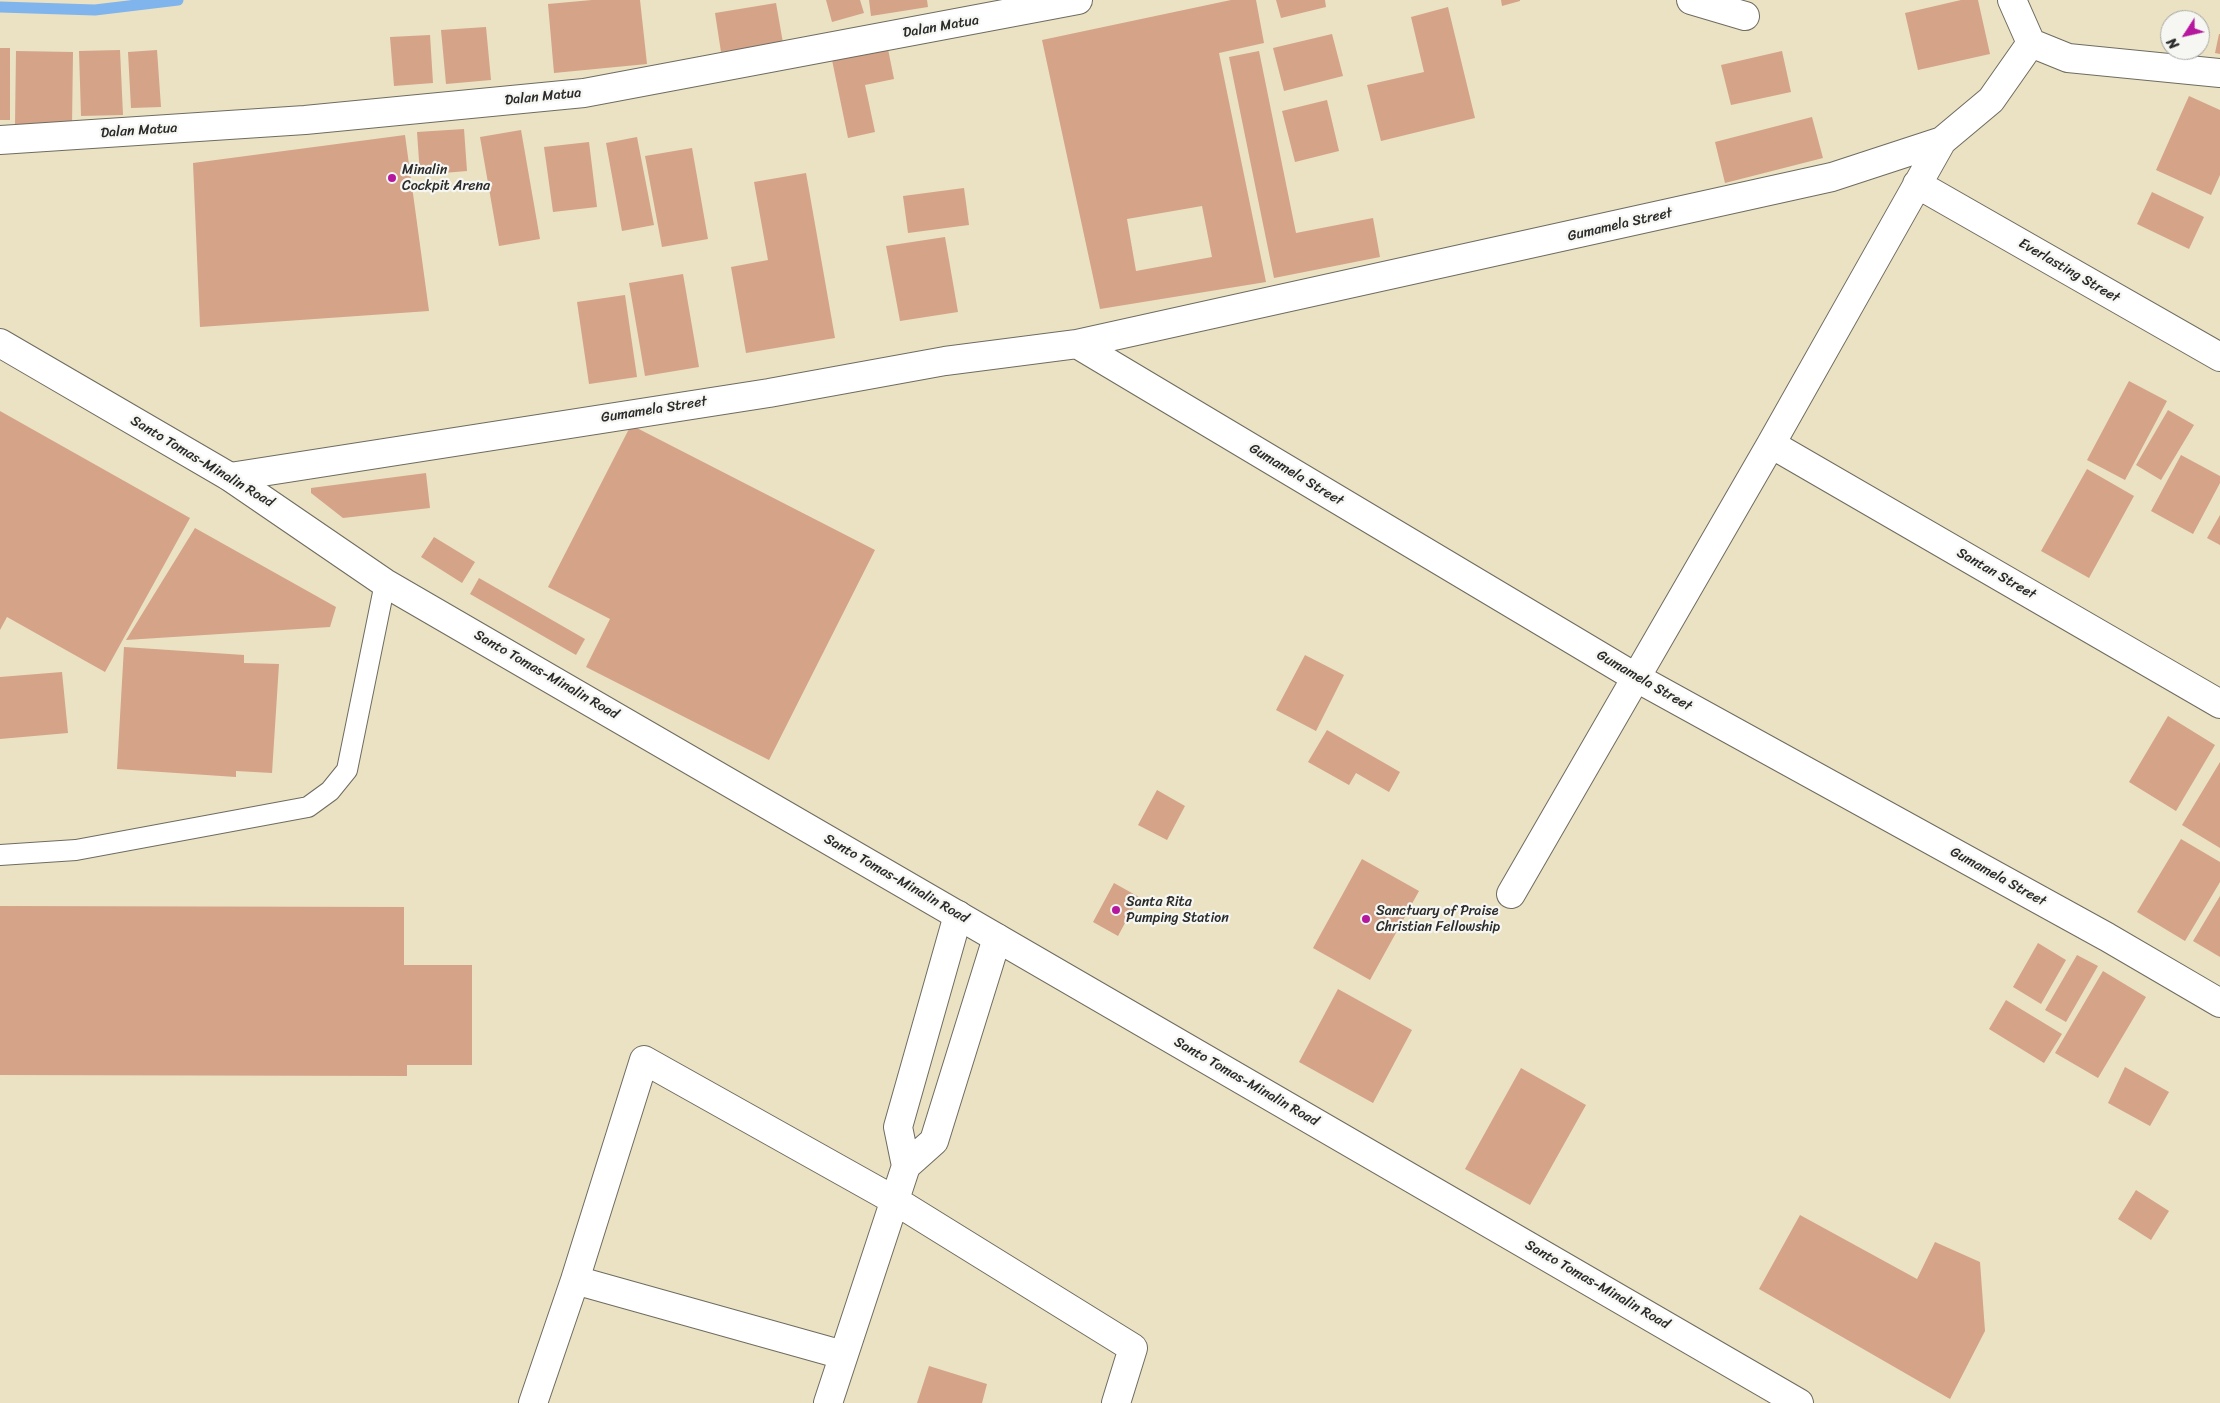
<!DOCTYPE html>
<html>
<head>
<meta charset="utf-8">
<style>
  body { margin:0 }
  #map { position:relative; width:2220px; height:1403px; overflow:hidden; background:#eae2c2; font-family:Sriracha,sans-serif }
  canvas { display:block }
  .north { position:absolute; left:2160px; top:10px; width:50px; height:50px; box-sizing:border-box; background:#f6f6f2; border:1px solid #a5a5a2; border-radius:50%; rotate:235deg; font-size:14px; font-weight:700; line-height:20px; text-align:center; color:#2b2b2b }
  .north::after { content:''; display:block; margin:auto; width:18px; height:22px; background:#b5179e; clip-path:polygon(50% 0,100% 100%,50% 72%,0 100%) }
</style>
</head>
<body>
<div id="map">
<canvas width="2220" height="1403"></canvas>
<div class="north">N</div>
</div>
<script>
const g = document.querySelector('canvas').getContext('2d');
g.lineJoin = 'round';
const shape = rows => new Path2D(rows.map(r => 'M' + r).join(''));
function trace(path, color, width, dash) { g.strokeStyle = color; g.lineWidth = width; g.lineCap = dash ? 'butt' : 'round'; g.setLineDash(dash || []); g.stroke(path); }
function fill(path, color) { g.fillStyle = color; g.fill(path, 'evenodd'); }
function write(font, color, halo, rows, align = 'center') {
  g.font = font + ' Sriracha,sans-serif'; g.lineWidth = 4.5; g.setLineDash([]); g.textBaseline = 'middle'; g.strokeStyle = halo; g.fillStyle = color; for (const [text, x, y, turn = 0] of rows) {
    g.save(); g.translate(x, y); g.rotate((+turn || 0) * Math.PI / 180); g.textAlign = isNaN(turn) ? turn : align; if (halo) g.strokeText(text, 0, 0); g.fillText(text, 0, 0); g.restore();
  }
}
const stream = shape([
  [0,7,95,10,178,0]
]);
const building = shape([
  [592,0,640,0,647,64,554,73,548,4],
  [826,0,860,0,864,13,832,22],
  [869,0,927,0,928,7,871,16],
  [1231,0,1256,0,1264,43,1219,53,1266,282,1100,309,1042,40],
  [1202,206,1212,257,1136,271,1127,219],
  [1276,0,1325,0,1326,7,1281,18],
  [1501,0,1520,0,1520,1,1502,6],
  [1961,0,1978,0,1990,54,1918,70,1905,13],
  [776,3,783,43,721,52,715,13],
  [1448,7,1475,118,1381,141,1367,85,1424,72,1411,17],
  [486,27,491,80,446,84,441,30],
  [1332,34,1343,76,1284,91,1273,48],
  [2219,34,2220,34,2220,54,2215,53],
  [430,35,433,83,394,86,390,37],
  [0,48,10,48,10,120,0,120],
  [888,49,894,79,865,85,875,132,848,138,832,60],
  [120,50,123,115,81,116,79,51],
  [157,50,161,107,131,108,128,52],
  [16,51,73,52,72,126,15,125],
  [1259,51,1296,233,1373,218,1380,257,1274,278,1229,57],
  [1782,51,1791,92,1731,105,1721,65],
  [2189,96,2220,110,2220,175,2211,195,2156,170],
  [1327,100,1339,151,1295,162,1282,111],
  [1812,117,1823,158,1725,183,1715,142],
  [464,129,467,171,420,175,417,132],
  [521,130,540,239,499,246,480,137],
  [405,135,429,311,200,327,193,163],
  [637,137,654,225,622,231,606,143],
  [589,142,597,207,553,212,544,147],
  [692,148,708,239,662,247,645,156],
  [806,173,835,338,746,353,731,267,768,260,754,182],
  [964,188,969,225,908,233,903,196],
  [2152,192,2204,217,2189,249,2137,224],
  [945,237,958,312,900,321,886,246],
  [683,274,699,367,645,376,629,283],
  [625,295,637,377,589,384,577,302],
  [2129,381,2167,401,2125,480,2087,460],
  [2168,410,2194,425,2161,480,2136,465],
  [0,411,190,518,105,672,7,617,0,630],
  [631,425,875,550,769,760,586,667,610,619,548,587],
  [2181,455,2220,476,2220,483,2193,534,2151,511],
  [2087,469,2134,496,2089,578,2041,551],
  [426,473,430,508,343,518,311,493,311,488],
  [2220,515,2220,545,2207,538],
  [195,528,336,607,330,627,126,640],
  [434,537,475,562,462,583,421,557],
  [479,578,585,639,576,655,470,594],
  [124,647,244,655,244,663,279,664,272,773,236,771,236,777,117,769],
  [1305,655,1344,675,1316,731,1276,710],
  [62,672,68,733,0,739,0,677],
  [2168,716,2215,745,2176,811,2129,782],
  [1327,730,1400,772,1389,792,1356,773,1349,785,1308,762],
  [2220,762,2220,848,2182,825],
  [1157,790,1185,806,1167,840,1138,825],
  [2181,839,2220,862,2220,882,2185,941,2137,912],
  [1362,859,1419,891,1370,980,1313,948],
  [1114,883,1139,897,1118,936,1093,922],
  [2220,896,2220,957,2193,941],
  [0,906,404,907,404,965,472,965,472,1065,407,1065,407,1076,0,1075],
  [2038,943,2066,960,2041,1004,2013,987],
  [2077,955,2098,966,2066,1022,2045,1010],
  [2103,971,2146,997,2098,1078,2055,1053],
  [1338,989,1412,1030,1373,1103,1299,1062],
  [2006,1000,2062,1034,2044,1063,1989,1029],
  [2125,1067,2169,1092,2150,1126,2108,1103],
  [1521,1068,1586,1105,1530,1205,1465,1169],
  [2136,1190,2169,1211,2151,1240,2118,1219],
  [1800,1215,1917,1279,1935,1242,1980,1262,1985,1331,1950,1399,1759,1289],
  [929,1366,987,1384,982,1403,917,1403]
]);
const lane = shape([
  [0,855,76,850,308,807,330,791,347,770,385,583]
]);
const street = shape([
  [1691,0,1745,16],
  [2012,0,2031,43,2068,58,2220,73],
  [0,140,305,120,584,93,1078,0],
  [1917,184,2220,357],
  [1077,344,1635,677,2107,937,2220,1003],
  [1771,444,2220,704],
  [230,477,769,393,945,361,1077,344,1832,177,1942,141,1991,100,2031,43],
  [1511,894,1771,444,1942,141],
  [906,1166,898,1127,958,915],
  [575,1280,843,1355],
  [533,1403,575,1280,644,1060,894,1200,1133,1348,1116,1403],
  [828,1403,906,1166,934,1141,997,938]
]);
const secondary = shape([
  [0,343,230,477,385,583,1799,1403]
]);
const markers = [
  [392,178,5,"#b5179e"],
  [1116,910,5,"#b5179e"],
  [1366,919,5,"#b5179e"]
];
const streetNames = [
  ["Dalan Matua",941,27,-10],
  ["Dalan Matua",543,97,-6],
  ["Dalan Matua",139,131,-4],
  ["Gumamela Street",1620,225,-13],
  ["Everlasting Street",2069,271,30],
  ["Gumamela Street",654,410,-9],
  ["Santo Tomas-Minalin Road",202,462,31],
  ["Gumamela Street",1296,475,31],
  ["Santan Street",1996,574,30],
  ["Santo Tomas-Minalin Road",546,675,30],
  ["Gumamela Street",1644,681,30],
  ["Gumamela Street",1998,877,29],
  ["Santo Tomas-Minalin Road",896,879,30],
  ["Santo Tomas-Minalin Road",1246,1082,30],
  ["Santo Tomas-Minalin Road",1597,1285,30]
];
const poiNames = [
  ["Minalin",402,170],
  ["Cockpit Arena",402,186],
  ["Santa Rita",1126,902],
  ["Pumping Station",1126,918],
  ["Sanctuary of Praise",1376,911],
  ["Christian Fellowship",1376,927]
];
trace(stream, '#80b4ed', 11);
fill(building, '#d5a388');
trace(lane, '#6e6b60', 22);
trace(street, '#6e6b60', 30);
trace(secondary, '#6e6b60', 30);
trace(lane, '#fff', 20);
trace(street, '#fff', 28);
trace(secondary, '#fff', 28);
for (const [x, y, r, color] of markers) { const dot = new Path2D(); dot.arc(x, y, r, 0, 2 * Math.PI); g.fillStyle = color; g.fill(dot); trace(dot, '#f6f6f2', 2); }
write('14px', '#2b2b2b', '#f6f6f2', streetNames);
write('14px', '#2b2b2b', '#f6f6f2', poiNames, 'left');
</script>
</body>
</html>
